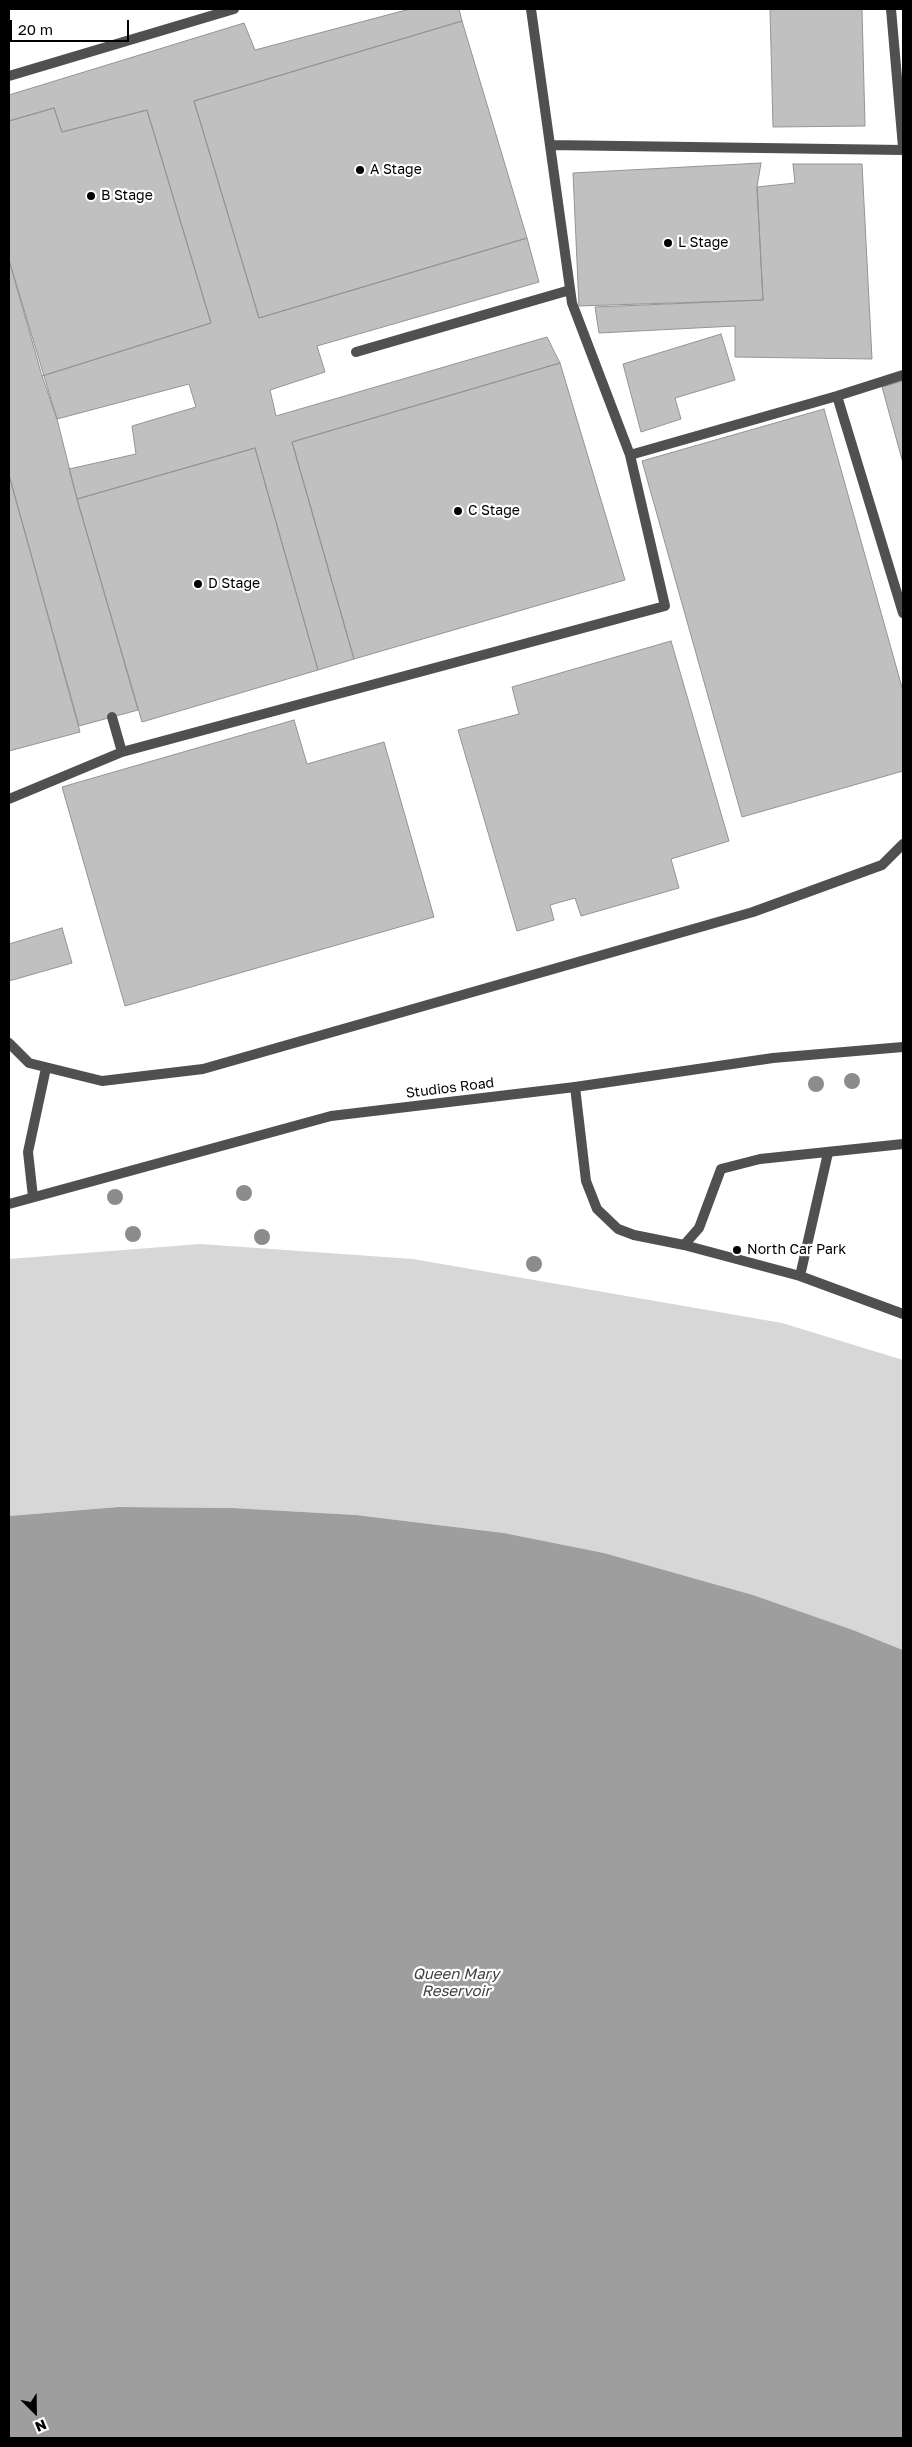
<!DOCTYPE html>
<html>
<head>
<meta charset="utf-8">
<style>
  body { margin:0 }
  #map { position:relative; width:912px; height:2447px; overflow:hidden; background:#fff; font-family:"Golos Text",sans-serif }
  canvas { display:block }
  .frame { position:absolute; inset:0; border:10px solid #000; pointer-events:none }
  .north { position:absolute; left:10px; top:2387px; width:50px; height:50px; -webkit-text-stroke:4px #fff; paint-order:stroke; rotate:157deg; font-size:14px; font-weight:700; line-height:20px; text-align:center; color:#000 }
  .north::after { content:''; display:block; margin:auto; width:18px; height:22px; background:#000; clip-path:polygon(50% 0,100% 100%,50% 72%,0 100%) }
  .scale { position:absolute; left:10px; top:20px; width:119px; height:22px; box-sizing:border-box; border:2px solid #000; border-top:0; padding-left:6px; font-size:15px; line-height:18px; white-space:nowrap; color:#000; -webkit-text-stroke:4px #fff; paint-order:stroke }
</style>
</head>
<body>
<div id="map">
<canvas width="912" height="2447"></canvas>
<div class="frame"></div>
<div class="north">N</div>
<div class="scale">20 m</div>
</div>
<script>
const g = document.querySelector('canvas').getContext('2d');
g.lineJoin = 'round';
function fill(path, color) { g.fillStyle = color; g.fill(path, 'evenodd'); }
const shape = rows => new Path2D(rows.map(r => 'M' + r).join(''));
function trace(path, color, width, dash) { g.strokeStyle = color; g.lineWidth = width; g.lineCap = dash ? 'butt' : 'round'; g.setLineDash(dash || []); g.stroke(path); }
function write(font, color, halo, rows, align = 'center') {
  g.font = font + ' "Golos Text",sans-serif'; g.lineWidth = 4.5; g.setLineDash([]); g.textBaseline = 'middle'; g.strokeStyle = halo; g.fillStyle = color; for (const [text, x, y, turn = 0] of rows) {
    g.save(); g.translate(x, y); g.rotate((+turn || 0) * Math.PI / 180); g.textAlign = isNaN(turn) ? turn : align; if (halo) g.strokeText(text, 0, 0); g.fillText(text, 0, 0); g.restore();
  }
}
const green = shape([
  [200,1244,413,1259,782,1323,903,1360,903,1650,853,1630,753,1595,604,1553,504,1533,356,1515,233,1508,118,1507,9,1516,9,1259]
]);
const water = shape([
  [118,1507,233,1508,356,1515,504,1533,604,1553,753,1595,853,1630,903,1650,903,2438,9,2438,9,1516]
]);
const building = shape([
  [410,9,459,9,462,21,194,101,259,318,527,238,539,282,317,346,325,372,270,390,276,416,547,337,560,363,292,442,354,659,318,670,255,448,77,499,69,469,136,454,132,426,196,407,189,384,57,419,42,376,211,323,147,110,62,132,54,108,9,121,9,95,244,23,255,50,410,9],
  [770,9,862,9,865,126,773,127,770,9],
  [462,21,527,238,259,318,194,101,462,21],
  [54,108,62,132,147,110,211,323,42,376,9,260,9,121,54,108],
  [761,163,757,187,763,300,579,306,573,173,761,163],
  [793,164,862,164,872,359,735,357,735,326,599,333,595,307,763,300,757,187,795,183,793,164],
  [9,260,57,419,77,499,138,710,79,726,9,475,9,260],
  [721,334,735,380,675,398,681,419,641,432,623,364,721,334],
  [560,363,625,580,354,659,292,442,560,363],
  [903,381,903,463,882,387,903,381],
  [824,409,903,691,903,771,742,817,642,461,824,409],
  [255,448,318,670,142,722,77,499,255,448],
  [9,475,80,732,9,751,9,475],
  [671,641,729,841,671,859,679,888,581,916,575,898,550,905,554,920,517,931,458,730,519,714,512,687,671,641],
  [294,720,307,764,384,742,434,917,125,1006,62,787,294,720],
  [62,928,72,963,9,981,9,944,62,928]
]);
const service = shape([
  [891,9,903,147],
  [9,76,234,9],
  [550,145,903,150],
  [356,352,570,290],
  [837,396,903,613],
  [630,455,837,396,903,375],
  [112,717,122,752],
  [9,799,122,752,665,606,630,455,572,303,531,9],
  [9,1043,29,1063,102,1081,203,1069,753,912,882,865,903,844],
  [575,1087,586,1181,597,1209,618,1229,634,1235,684,1245,800,1276,903,1314],
  [33,1197,28,1152,46,1068],
  [684,1245,699,1228,721,1169,760,1159,903,1144],
  [800,1276,828,1153]
]);
const minor = shape([
  [9,1204,331,1116,575,1087,773,1058,903,1047]
]);
const trees = [
  [852,1081],
  [816,1084],
  [244,1193],
  [115,1197],
  [133,1234],
  [262,1237],
  [534,1264]
];
const markers = [
  [360,170,5,"#000"],
  [91,196,5,"#000"],
  [668,243,5,"#000"],
  [458,511,5,"#000"],
  [198,584,5,"#000"],
  [737,1250,5,"#000"]
];
const poiNames = [
  ["A Stage",370,170],
  ["B Stage",101,196],
  ["L Stage",678,243],
  ["C Stage",468,511],
  ["D Stage",208,584],
  ["North Car Park",747,1250]
];
const streetNames = [
  ["Studios Road",450,1088,-7]
];
const waterNames = [
  ["Queen Mary",456,1974],
  ["Reservoir",456,1991]
];
fill(green, '#d7d7d7');
fill(water, '#9e9e9e');
fill(building, '#c0c0c0');
trace(building, '#949494', 1);
trace(service, '#505050', 10);
trace(minor, '#505050', 10);
g.fillStyle = '#8c8c8c';
for (const [x, y] of trees) { g.beginPath(); g.arc(x, y, 8, 0, 2 * Math.PI); g.fill(); }
for (const [x, y, r, color] of markers) { const dot = new Path2D(); dot.arc(x, y, r, 0, 2 * Math.PI); g.fillStyle = color; g.fill(dot); trace(dot, '#fff', 2); }
write('14px', '#000', '#fff', poiNames, 'left');
write('14px', '#000', '#fff', streetNames);
write('italic 15px', '#3f3f3f', '#fff', waterNames);
</script>
</body>
</html>
